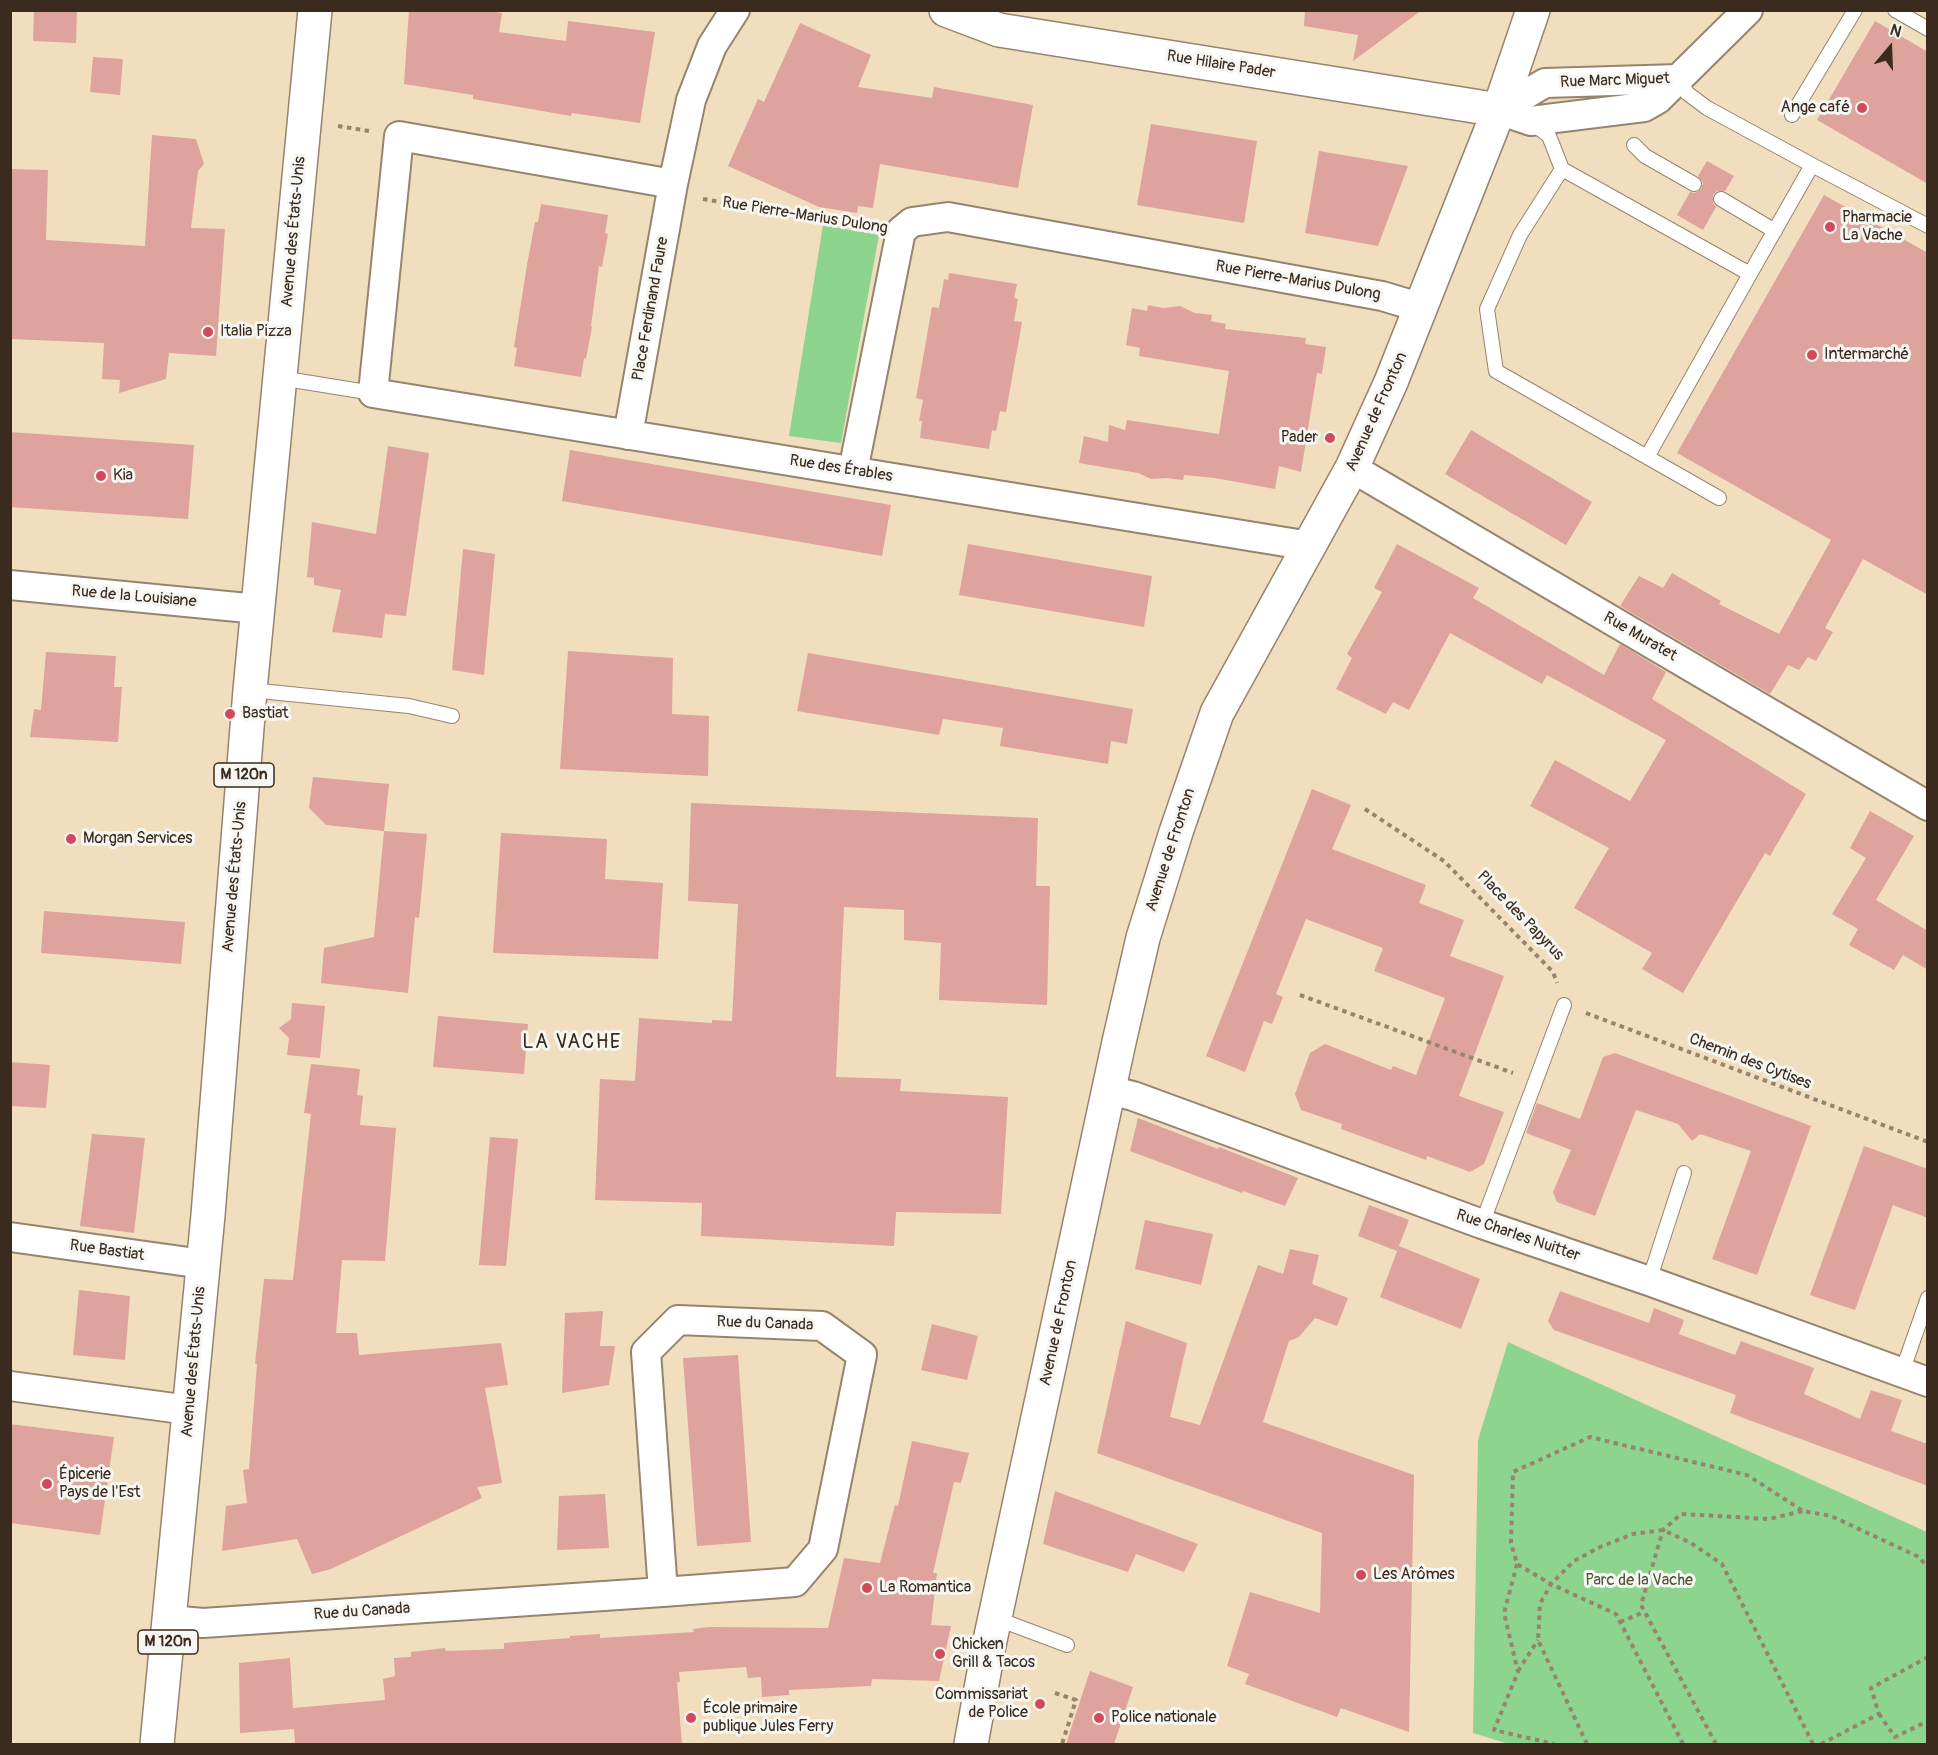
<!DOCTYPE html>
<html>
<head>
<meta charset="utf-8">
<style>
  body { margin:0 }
  #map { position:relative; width:1938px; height:1755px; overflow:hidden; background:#f1debf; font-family:Pangolin,sans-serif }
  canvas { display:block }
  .frame { position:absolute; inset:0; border:12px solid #3b2a1e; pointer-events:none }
  .north { position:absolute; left:1860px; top:18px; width:60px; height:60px; -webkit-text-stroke:4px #f6f6f2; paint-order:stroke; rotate:19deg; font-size:16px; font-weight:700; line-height:24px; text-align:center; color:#3b2a1e }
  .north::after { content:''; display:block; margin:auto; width:21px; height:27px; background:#3b2a1e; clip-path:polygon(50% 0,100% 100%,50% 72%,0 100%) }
</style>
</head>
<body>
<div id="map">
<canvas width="1938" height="1755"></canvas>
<div class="frame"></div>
<div class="north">N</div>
</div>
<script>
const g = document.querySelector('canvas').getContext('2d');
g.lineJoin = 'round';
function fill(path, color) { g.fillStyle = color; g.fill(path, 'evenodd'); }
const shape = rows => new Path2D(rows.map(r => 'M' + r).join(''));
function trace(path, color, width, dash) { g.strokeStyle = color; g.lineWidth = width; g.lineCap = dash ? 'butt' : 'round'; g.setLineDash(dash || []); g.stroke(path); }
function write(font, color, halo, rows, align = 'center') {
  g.font = font + ' Pangolin,sans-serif'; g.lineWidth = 6; g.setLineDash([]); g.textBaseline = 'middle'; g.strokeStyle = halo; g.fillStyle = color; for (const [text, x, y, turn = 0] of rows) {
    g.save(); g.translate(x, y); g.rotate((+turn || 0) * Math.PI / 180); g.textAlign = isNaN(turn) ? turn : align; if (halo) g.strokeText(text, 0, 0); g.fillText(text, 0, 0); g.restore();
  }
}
const green = shape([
  [823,225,879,235,841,443,789,436],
  [1508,1342,1927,1532,1927,1744,1509,1744,1473,1733,1478,1440]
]);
const building = shape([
  [34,10,77,10,76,43,33,41],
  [409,10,483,10,502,13,499,32,566,41,568,21,655,32,640,123,572,113,571,116,473,99,473,95,404,84],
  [1305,10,1422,10,1353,61,1358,35,1304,26],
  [1875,21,1928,52,1928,184,1817,120],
  [800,23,871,55,858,87,932,98,934,87,1033,105,1018,188,880,164,873,208,858,206,857,213,819,207,728,166,758,99,764,102],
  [93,57,123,59,120,95,90,92],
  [1151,124,1257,141,1244,223,1137,205],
  [152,135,196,139,204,164,198,171,191,228,225,229,216,356,169,353,166,379,119,393,120,380,102,379,104,343,10,339,10,169,48,170,46,240,145,246],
  [1319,151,1408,166,1378,246,1305,233],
  [1707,161,1734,176,1725,191,1717,191,1713,195,1713,203,1716,207,1703,230,1677,215,1690,192,1695,193,1701,189,1703,183,1698,176],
  [1824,195,1928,253,1928,595,1863,559,1825,628,1833,632,1816,661,1808,657,1799,670,1788,665,1770,694,1620,606,1639,576,1663,588,1672,573,1721,601,1719,604,1779,634,1831,540,1677,453],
  [541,204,608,215,605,233,608,234,602,267,599,266,591,326,592,327,586,359,584,358,581,377,514,366,517,348,514,347,527,265,535,222,538,222],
  [949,273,1017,284,1014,298,1018,299,1014,321,1022,322,1006,412,1000,411,996,431,992,430,989,449,920,438,922,421,919,421,923,400,916,398,932,307,939,308,944,279,948,280],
  [1148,305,1163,308,1180,306,1195,313,1212,315,1211,321,1226,324,1225,329,1306,338,1305,344,1326,347,1322,374,1317,373,1301,472,1279,466,1275,489,1215,478,1184,475,1183,480,1166,478,1151,479,1138,473,1079,463,1084,436,1108,442,1109,425,1125,430,1127,420,1219,434,1229,371,1139,356,1140,348,1126,345,1132,308,1147,311],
  [1471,430,1592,502,1566,545,1445,474],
  [10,432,194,445,188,519,10,507],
  [388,446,429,453,406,616,385,614,382,638,332,632,341,590,314,585,314,578,307,577,312,522,376,534],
  [570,450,891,505,882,556,562,501],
  [968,544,1152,576,1144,627,959,595],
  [1397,544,1479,588,1473,598,1604,675,1620,644,1666,672,1652,699,1806,794,1770,856,1765,853,1683,993,1642,969,1652,953,1574,908,1609,848,1530,806,1555,760,1630,801,1666,740,1547,675,1542,684,1450,633,1409,710,1393,702,1386,714,1336,689,1352,658,1347,654,1382,592,1374,588],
  [463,549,495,554,484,675,452,670],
  [568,651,673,658,672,714,709,716,708,776,560,769],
  [46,652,116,656,114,687,122,687,118,742,30,737,34,709,41,710],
  [808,653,1133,709,1127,744,1111,741,1108,764,1000,746,1003,728,943,719,939,735,797,711],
  [313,777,389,784,384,831,326,825,309,808],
  [1312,789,1351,805,1332,849,1426,885,1419,903,1464,920,1450,956,1504,976,1459,1096,1504,1112,1484,1164,1470,1172,1427,1156,1426,1160,1341,1129,1342,1124,1301,1110,1295,1094,1310,1053,1325,1044,1391,1070,1393,1066,1416,1075,1445,998,1374,971,1383,948,1306,919,1276,994,1283,997,1272,1024,1264,1021,1245,1072,1206,1056],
  [691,803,1038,818,1036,886,1050,886,1047,1005,939,1000,941,943,904,940,904,910,844,907,836,1077,901,1079,900,1091,1008,1097,1001,1214,896,1212,894,1246,701,1236,702,1203,595,1200,600,1079,635,1081,639,1018,712,1023,712,1020,732,1021,738,904,688,901],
  [1870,811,1914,836,1876,900,1928,931,1928,970,1903,955,1894,970,1849,945,1858,929,1832,914,1866,858,1850,848],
  [384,831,427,834,419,918,415,917,408,993,321,983,324,948,374,937],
  [501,833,607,839,605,879,663,883,658,959,493,953],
  [44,911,185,922,181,964,41,953],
  [292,1003,325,1006,320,1058,287,1055,289,1038,279,1028,291,1019],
  [438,1016,528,1024,524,1074,433,1067],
  [1615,1053,1811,1126,1757,1275,1712,1259,1751,1151,1700,1134,1692,1141,1678,1124,1636,1110,1595,1216,1557,1202,1553,1192,1571,1150,1526,1133,1537,1103,1580,1119,1603,1057],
  [10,1062,50,1065,46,1108,10,1106],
  [311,1064,360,1069,357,1095,363,1096,360,1125,396,1128,385,1261,342,1260,336,1333,357,1333,359,1355,501,1343,508,1385,485,1388,502,1483,477,1487,482,1498,331,1569,312,1574,297,1539,222,1551,226,1506,247,1503,243,1470,249,1469,257,1364,255,1364,264,1279,293,1280,311,1114,304,1113],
  [1138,1118,1218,1149,1219,1147,1298,1178,1285,1206,1243,1191,1242,1193,1130,1151],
  [92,1134,145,1138,134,1233,80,1226],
  [490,1137,518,1139,506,1266,479,1265],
  [1864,1146,1928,1169,1928,1218,1893,1205,1855,1310,1810,1295],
  [1369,1205,1409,1220,1397,1251,1358,1236],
  [1145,1220,1213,1234,1201,1285,1135,1269],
  [1399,1246,1480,1279,1461,1329,1380,1297],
  [1290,1249,1319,1255,1312,1284,1348,1298,1337,1326,1315,1318,1299,1337,1289,1341,1263,1422,1414,1475,1409,1732,1341,1708,1337,1717,1245,1684,1249,1674,1227,1666,1250,1592,1320,1613,1322,1533,1097,1453,1126,1321,1187,1343,1170,1417,1200,1425,1258,1265,1283,1274],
  [79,1290,130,1296,125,1360,73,1355],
  [1560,1291,1649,1323,1654,1308,1684,1320,1679,1334,1735,1355,1741,1341,1814,1368,1804,1394,1860,1419,1871,1390,1902,1400,1891,1431,1928,1444,1928,1486,1730,1413,1736,1395,1554,1330,1548,1321],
  [603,1311,600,1346,615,1346,609,1385,562,1393,565,1313],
  [932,1324,978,1336,967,1380,921,1370],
  [738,1355,751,1542,697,1546,683,1358],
  [10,1424,114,1437,100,1535,10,1523],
  [912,1441,969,1453,961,1483,954,1482,933,1573,937,1573,931,1625,951,1626,939,1681,872,1679,871,1686,789,1690,789,1695,762,1697,761,1677,748,1678,746,1667,679,1672,680,1682,677,1682,682,1744,295,1744,294,1729,240,1733,239,1663,290,1658,293,1708,385,1700,383,1679,395,1676,394,1658,411,1657,411,1652,445,1648,446,1651,504,1649,504,1643,570,1638,570,1636,600,1634,600,1638,694,1632,693,1629,709,1627,828,1628,844,1558,880,1563,895,1505,898,1506],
  [1055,1491,1198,1544,1184,1572,1136,1554,1128,1572,1043,1544],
  [605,1494,609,1548,557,1550,559,1496],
  [1090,1671,1133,1687,1114,1744,1066,1744]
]);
const path = shape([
  [338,126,369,131],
  [703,199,870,226],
  [1365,809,1444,861,1553,972,1557,983],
  [1300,995,1513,1073],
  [1586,1013,1928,1142],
  [1517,1564,1504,1613,1518,1672,1494,1730,1554,1744],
  [1620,1622,1644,1612],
  [1518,1671,1538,1640],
  [1055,1693,1076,1700,1062,1744],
  [1879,1714,1895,1737,1928,1721],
  [1587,1744,1538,1640,1540,1604,1551,1584,1574,1561,1600,1547,1633,1534,1663,1530,1691,1543,1722,1564,1813,1744],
  [1683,1744,1616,1614,1551,1584,1517,1564,1511,1543,1513,1472,1590,1437,1747,1475,1803,1511,1831,1516,1919,1557,1928,1568],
  [1716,1744,1641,1605,1663,1530,1681,1514,1769,1519,1803,1511],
  [1821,1744,1879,1714,1871,1688,1928,1657]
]);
const lane = shape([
  [1895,10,1928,29],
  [1792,115,1855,10],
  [1532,123,1549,136,1562,169,1750,274,1812,165,1707,108,1687,93,1679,79],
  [1634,145,1645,156,1694,184],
  [1812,165,1928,226],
  [1562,169,1520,235,1487,309,1496,371,1647,457,1750,274],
  [1721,199,1775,231],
  [280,378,373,393],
  [1647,457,1719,498],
  [250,690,409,706,452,716],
  [1482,1224,1564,1005],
  [1649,1281,1684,1173],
  [1902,1372,1928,1298],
  [995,1618,1067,1645]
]);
const street = shape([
  [1499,110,1531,121,1644,107,1658,99,1748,10],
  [1499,110,1545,83,1679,79],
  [673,184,399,136,373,393,1310,546],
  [628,435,673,184,691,100,712,46,735,10],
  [1352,468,1928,806],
  [853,471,901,231,912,222,948,217,1382,296,1422,308],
  [10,585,258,609],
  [1109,1090,1133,1096,1482,1224,1649,1281,1928,1382],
  [10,1237,203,1264],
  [10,1386,189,1410],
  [170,1620,203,1623,663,1592,795,1582,823,1549,862,1355,822,1326,678,1320,646,1352,663,1592]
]);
const secondary = shape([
  [946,10,999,30,1499,110],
  [971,1744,989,1645,1119,1042,1143,938,1176,832,1217,713,1352,468,1391,382,1499,110,1533,10]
]);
const primary = shape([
  [157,1744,208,1215,250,690,315,10]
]);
const markers = [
  [1862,108,6,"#d1495b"],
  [1830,227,6,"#d1495b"],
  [208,332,6,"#d1495b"],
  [1812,355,6,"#d1495b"],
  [1330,438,6,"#d1495b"],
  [101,476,6,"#d1495b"],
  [230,714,6,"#d1495b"],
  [71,839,6,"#d1495b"],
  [47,1484,6,"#d1495b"],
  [1361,1575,6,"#d1495b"],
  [867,1588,6,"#d1495b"],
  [940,1654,6,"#d1495b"],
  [1040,1704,6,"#d1495b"],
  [691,1718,6,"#d1495b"],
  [1099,1718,6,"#d1495b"]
];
const shields = [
  [244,775,60],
  [168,1642,60]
];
const shieldNames = [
  ["M 120n",244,775],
  ["M 120n",168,1642]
];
const streetNames = [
  ["Rue Hilaire Pader",1221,65,9],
  ["Rue Marc Miguet",1615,81,-2],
  ["Rue Pierre-Marius Dulong",805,216,9],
  ["Avenue des États-Unis",294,232,-85],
  ["Rue Pierre-Marius Dulong",1298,281,10],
  ["Place Ferdinand Faure",651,309,-80],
  ["Avenue de Fronton",1377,412,-66],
  ["Rue des Érables",841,469,9],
  ["Rue de la Louisiane",134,597,5],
  ["Rue Muratet",1640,637,30],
  ["Avenue de Fronton",1171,850,-72],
  ["Avenue des États-Unis",235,877,-85],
  ["Place des Papyrus",1520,916,46],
  ["Chemin des Cytises",1750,1062,21],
  ["Rue Charles Nuitter",1518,1236,19],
  ["Rue Bastiat",107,1251,8],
  ["Avenue de Fronton",1059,1323,-78],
  ["Rue du Canada",765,1324,2],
  ["Avenue des États-Unis",194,1362,-85],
  ["Rue du Canada",362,1612,-4]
];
const poiNames = [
  ["Ange café",1850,108,"right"],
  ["Pharmacie",1842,218],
  ["La Vache",1842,236],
  ["Italia Pizza",220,332],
  ["Intermarché",1824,355],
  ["Pader",1318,438,"right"],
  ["Kia",113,476],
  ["Bastiat",242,714],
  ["Morgan Services",83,839],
  ["Épicerie",59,1475],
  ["Pays de l'Est",59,1493],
  ["Les Arômes",1373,1575],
  ["La Romantica",879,1588],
  ["Chicken",952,1645],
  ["Grill & Tacos",952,1663],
  ["Commissariat",1028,1695,"right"],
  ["de Police",1028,1713,"right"],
  ["École primaire",703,1709],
  ["publique Jules Ferry",703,1727],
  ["Police nationale",1111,1718]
];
const parkNames = [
  ["Parc de la Vache",1639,1581]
];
const quarterNames = [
  ["LA VACHE",572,1043]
];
fill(green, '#8dd58f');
fill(building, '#dea39c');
trace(lane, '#96846e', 16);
trace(street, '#96846e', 32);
trace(secondary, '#96846e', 36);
trace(primary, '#96846e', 36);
trace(path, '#96846e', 4, [4.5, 4.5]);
trace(lane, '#fff', 14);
trace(street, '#fff', 28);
trace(secondary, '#fff', 33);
trace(primary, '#fff', 33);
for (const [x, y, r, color] of markers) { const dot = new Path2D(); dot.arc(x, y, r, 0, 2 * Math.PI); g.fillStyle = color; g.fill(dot); trace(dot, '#f6f6f2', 2); }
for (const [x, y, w] of shields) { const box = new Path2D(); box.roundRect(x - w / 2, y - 12, w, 24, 4.5); g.fillStyle = '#f6f6f2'; g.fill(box); trace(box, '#3b2a1e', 1.5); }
write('bold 15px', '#3b2a1e', null, shieldNames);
write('16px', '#3b2a1e', '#f6f6f2', streetNames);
write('16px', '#3b2a1e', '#f6f6f2', poiNames, 'left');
write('16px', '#50553a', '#f6f6f2', parkNames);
g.letterSpacing = '1.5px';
write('20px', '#3b2a1e', '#f6f6f2', quarterNames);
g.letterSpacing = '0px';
</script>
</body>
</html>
